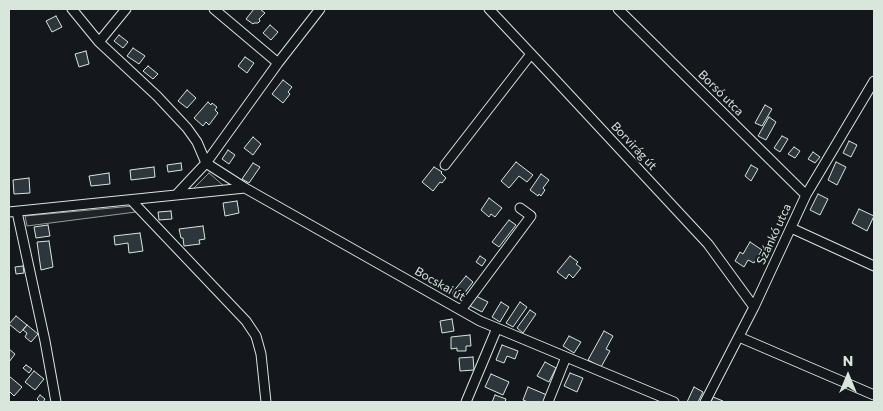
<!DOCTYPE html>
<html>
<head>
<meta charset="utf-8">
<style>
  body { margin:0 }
  #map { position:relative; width:883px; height:411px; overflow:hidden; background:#14181c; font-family:Commissioner,sans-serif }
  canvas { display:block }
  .frame { position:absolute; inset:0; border:10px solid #d8e6dc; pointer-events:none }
  .north { position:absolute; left:823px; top:351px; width:50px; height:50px; -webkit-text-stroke:4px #14181c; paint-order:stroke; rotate:0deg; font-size:14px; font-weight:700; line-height:20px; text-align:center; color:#d8e6dc }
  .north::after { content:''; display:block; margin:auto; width:18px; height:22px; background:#d8e6dc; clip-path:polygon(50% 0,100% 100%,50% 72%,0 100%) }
</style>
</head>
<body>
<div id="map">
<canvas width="883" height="411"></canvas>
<div class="frame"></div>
<div class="north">N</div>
</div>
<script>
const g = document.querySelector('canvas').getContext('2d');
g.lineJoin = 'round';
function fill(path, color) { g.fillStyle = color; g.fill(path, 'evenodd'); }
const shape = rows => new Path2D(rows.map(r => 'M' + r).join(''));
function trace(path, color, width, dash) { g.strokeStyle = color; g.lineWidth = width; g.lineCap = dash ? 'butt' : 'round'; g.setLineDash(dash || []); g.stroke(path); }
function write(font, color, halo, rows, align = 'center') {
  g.font = font + ' Commissioner,sans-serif'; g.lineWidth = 4; g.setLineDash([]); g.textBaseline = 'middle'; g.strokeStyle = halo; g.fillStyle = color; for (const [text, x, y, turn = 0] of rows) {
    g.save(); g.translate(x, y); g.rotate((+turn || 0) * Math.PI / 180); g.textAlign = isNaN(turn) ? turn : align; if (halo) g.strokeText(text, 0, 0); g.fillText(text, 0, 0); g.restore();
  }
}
const green = shape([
  [209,173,224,186,191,191,209,173],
  [133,206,136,212,27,226,25,216,133,206]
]);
const building = shape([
  [254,9,260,9,265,13,259,19,260,21,258,23,254,23,253,24,246,19,254,9],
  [56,16,62,27,52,32,46,21,56,16],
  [270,25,278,32,271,40,263,33,270,25],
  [119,35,128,42,123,48,114,41,119,35],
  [133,48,145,56,139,64,127,56,133,48],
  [86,51,89,64,79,67,75,54,86,51],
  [245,57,254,63,247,73,238,66,245,57],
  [148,66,158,74,153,79,143,71,148,66],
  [283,80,292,87,288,92,290,94,283,103,272,94,283,80],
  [187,90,196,98,187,108,178,101,187,90],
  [208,102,211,105,212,103,217,107,215,110,218,113,209,125,206,122,203,126,194,118,208,102],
  [765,105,772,109,762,126,755,123,765,105],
  [769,117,776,122,766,140,758,136,769,117],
  [782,136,788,139,780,152,774,148,782,136],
  [253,137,261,144,253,155,244,148,253,137],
  [849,141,857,145,851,157,843,153,849,141],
  [794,147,800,151,795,158,788,154,794,147],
  [228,150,235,155,229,164,222,159,228,150],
  [813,152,820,157,815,163,808,159,813,152],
  [516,162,533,175,527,182,519,176,509,188,501,181,516,162],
  [836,162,846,167,837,185,828,180,836,162],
  [181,163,182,170,168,172,167,165,181,163],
  [253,163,260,167,249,183,242,179,253,163],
  [751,165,758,169,751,181,745,176,751,165],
  [154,167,155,177,131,180,130,170,154,167],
  [434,167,442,172,441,173,446,178,442,183,440,182,433,191,422,182,434,167],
  [109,173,110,184,91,186,89,176,109,173],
  [541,174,549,180,543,188,545,190,541,196,539,194,538,196,530,190,541,174],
  [29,178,30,193,14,194,13,180,29,178],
  [818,194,828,199,820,215,810,210,818,194],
  [489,198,502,208,495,217,491,214,489,217,481,210,489,198],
  [237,201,239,213,225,216,223,203,237,201],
  [859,209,874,216,867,231,852,223,859,209],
  [171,211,172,219,159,220,158,212,171,211],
  [509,220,516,225,499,247,492,242,509,220],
  [48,225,50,236,36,238,34,227,48,225],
  [203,226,205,239,199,240,200,244,184,246,183,238,181,238,179,229,203,226],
  [140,233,143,251,129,253,128,243,115,245,114,236,140,233],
  [49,241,53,267,41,270,37,242,49,241],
  [750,242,762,250,754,263,748,260,744,267,735,261,740,252,743,254,750,242],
  [480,256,486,260,482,266,476,262,480,256],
  [570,256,578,262,576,264,581,268,573,278,569,274,566,279,557,272,570,256],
  [23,266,24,273,16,274,15,267,23,266],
  [466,276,473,282,460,299,452,293,466,276],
  [476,296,488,302,482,312,470,306,476,296],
  [501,302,509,307,500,322,492,317,501,302],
  [520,302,527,307,513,327,506,323,520,302],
  [530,310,536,314,523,333,517,328,530,310],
  [16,316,27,325,20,333,9,324,16,316],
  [452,319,454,331,442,333,440,321,452,319],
  [27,325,38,334,31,342,25,337,27,333,23,330,27,325],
  [604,331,613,336,606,349,610,351,601,367,588,360,604,331],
  [470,335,471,346,466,346,466,351,457,351,457,348,451,349,451,337,470,335],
  [569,336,581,342,574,353,563,346,569,336],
  [502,345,518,351,515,359,507,356,504,363,496,360,502,345],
  [9,349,15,354,9,362,9,349],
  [473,357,474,370,460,371,459,358,473,357],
  [545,362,556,368,549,382,537,376,545,362],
  [26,365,32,369,29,373,23,368,26,365],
  [34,371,44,379,35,390,25,382,34,371],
  [570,373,583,378,577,392,564,386,570,373],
  [491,374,509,382,503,395,485,387,491,374],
  [9,376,22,387,14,396,9,391,9,376],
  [528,387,547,395,544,402,528,402,523,400,528,387],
  [694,387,703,392,698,402,687,402,694,387],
  [40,395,45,399,43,402,40,402,37,399,40,395],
  [495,395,506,399,505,402,492,402,495,395],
  [713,397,723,401,723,402,711,402,713,397]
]);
const minor = shape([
  [72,9,99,42,157,96,187,128,197,142,206,163,245,188,480,321,674,402],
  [214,9,278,63],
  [489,9,550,74,708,244,754,307],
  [618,9,806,195],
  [99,42,126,9],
  [445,165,531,54],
  [176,195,206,163,278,63,320,9],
  [131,200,246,321,256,336,261,354,266,402],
  [9,212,245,188],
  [17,212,45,341,56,402],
  [791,228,874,266],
  [461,310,531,216,520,208],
  [739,337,874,395],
  [466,402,497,328],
  [548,402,566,357],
  [705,402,754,307,806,195,874,81]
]);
const streetNames = [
  ["Borsó utca",721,93,45],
  ["Borvirág út",634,146,47],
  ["Szánkó utca",774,234,-65],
  ["Bocskai út",440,284,30]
];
fill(green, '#202428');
trace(green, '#939e99', 1);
fill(building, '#2c363c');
trace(building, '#d8e6dc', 1);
trace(minor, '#d8e6dc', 11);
trace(minor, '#14181c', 9);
write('12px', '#d8e6dc', '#14181c', streetNames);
</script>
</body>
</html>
